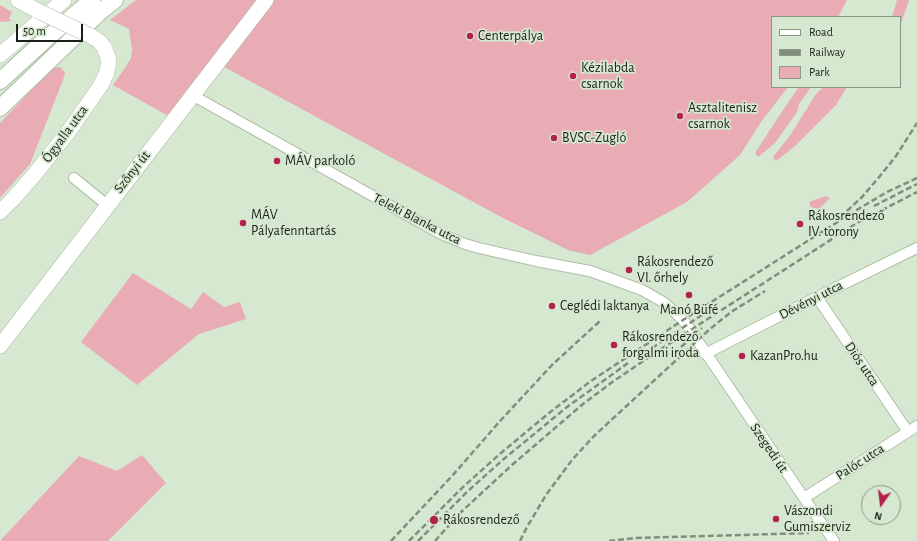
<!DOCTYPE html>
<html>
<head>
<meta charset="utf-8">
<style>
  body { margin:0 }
  #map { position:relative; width:917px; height:541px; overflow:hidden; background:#d6e8d0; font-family:"Alegreya Sans",sans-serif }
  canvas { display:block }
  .legend { position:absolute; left:771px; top:16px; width:130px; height:72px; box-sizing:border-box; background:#d6e8d0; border:1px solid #8b9886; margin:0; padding:5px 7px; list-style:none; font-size:12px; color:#1a2017 }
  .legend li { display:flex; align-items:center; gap:8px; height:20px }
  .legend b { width:20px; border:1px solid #8b9886 }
  .north { position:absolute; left:861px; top:485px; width:40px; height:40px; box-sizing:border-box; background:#d6e8d0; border:1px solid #8b9886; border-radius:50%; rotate:194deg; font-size:11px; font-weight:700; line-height:16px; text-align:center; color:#1a2017 }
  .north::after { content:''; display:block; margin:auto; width:14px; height:18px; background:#b3224e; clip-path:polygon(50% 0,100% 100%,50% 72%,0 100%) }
  .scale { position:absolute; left:16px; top:24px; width:67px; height:18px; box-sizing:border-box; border:2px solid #1a2017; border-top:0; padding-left:5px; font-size:12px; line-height:14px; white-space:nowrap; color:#1a2017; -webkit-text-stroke:3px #d6e8d0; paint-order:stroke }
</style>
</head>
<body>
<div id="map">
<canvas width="917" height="541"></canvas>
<ul class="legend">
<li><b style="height:5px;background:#fff"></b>Road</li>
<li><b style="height:5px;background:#818e7c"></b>Railway</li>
<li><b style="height:11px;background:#e9abb4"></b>Park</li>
</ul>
<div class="north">N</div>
<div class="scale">50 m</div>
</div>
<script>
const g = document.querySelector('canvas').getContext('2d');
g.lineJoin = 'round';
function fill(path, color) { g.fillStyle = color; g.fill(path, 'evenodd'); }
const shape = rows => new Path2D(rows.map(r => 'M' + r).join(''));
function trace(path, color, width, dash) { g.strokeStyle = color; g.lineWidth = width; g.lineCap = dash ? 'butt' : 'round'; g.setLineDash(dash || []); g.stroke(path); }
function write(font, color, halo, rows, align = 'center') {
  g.font = font + ' "Alegreya Sans",sans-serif'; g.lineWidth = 3.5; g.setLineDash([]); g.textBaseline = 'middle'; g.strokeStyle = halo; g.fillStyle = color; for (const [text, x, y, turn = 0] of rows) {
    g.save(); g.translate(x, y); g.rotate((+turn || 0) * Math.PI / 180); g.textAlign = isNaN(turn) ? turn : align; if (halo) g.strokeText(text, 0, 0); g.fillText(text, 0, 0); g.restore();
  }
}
const green = shape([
  [136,0,847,0,838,17,772,17,772,87,788,87,761,122,740,155,687,202,590,255,568,250,503,218,224,67,216,64,170,117,113,85,125,68,131,58,132,49,129,29,110,20],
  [897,0,909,0,900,27,900,17,892,17],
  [0,5,12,12,9,19,12,21,0,22],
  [60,67,65,73,63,80,30,164,0,198,0,123,52,68],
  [799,87,811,87,799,104,797,112,775,143,758,157,755,153,785,107],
  [823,87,847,87,836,105,794,147,776,161,773,157,791,134,816,94],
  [826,196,830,198,819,209,811,207,809,202],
  [133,273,191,309,203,292,224,307,240,302,246,319,199,334,137,385,81,342],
  [142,455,166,483,108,541,0,541,79,456,117,471]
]);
const street = shape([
  [192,95,441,234,465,244,479,248,536,261,590,271,642,290,663,302,675,312,687,325,804,498,834,541],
  [74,178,107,205],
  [817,297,908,432],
  [705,354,817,297,917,248],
  [804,498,917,426]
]);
const secondary = shape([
  [18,0,38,11],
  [0,55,64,0],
  [0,212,13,199,34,175,69,131,101,85,107,72,109,60,104,47],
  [0,346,266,0]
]);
const primary = shape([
  [0,81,46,39,92,0],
  [0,108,101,11,115,0]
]);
const rail = shape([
  [874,206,917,184],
  [847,211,862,197,880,176,896,156,917,123],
  [681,347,702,328],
  [652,348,717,305],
  [391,541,452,476,501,420,552,365,600,321],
  [409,541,463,487,501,453,549,413,591,381,683,320,855,211,887,192,917,178],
  [418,541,468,491,505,458,567,407,628,363],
  [435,541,460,513,512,465,583,404,611,383,661,349,857,223,917,192],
  [520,541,527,527,546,495,572,460,594,436,710,329,731,312,765,291],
  [609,541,636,538,809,533]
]);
const secondaryBridge = shape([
  [38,11,91,36,99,41,104,47]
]);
const markers = [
  [470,36,4,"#b3224e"],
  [573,76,4,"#b3224e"],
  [680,116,4,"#b3224e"],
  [554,138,4,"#b3224e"],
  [277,161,4,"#b3224e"],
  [243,223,4,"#b3224e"],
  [800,224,4,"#b3224e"],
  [629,270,4,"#b3224e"],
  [689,295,4,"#b3224e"],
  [552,306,4,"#b3224e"],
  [614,345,4,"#b3224e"],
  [742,356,4,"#b3224e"],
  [776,519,4,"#b3224e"],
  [434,520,5,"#b3224e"]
];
const poiNames = [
  ["Centerpálya",478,36],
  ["Kézilabda",581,68],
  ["csarnok",581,84],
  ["Asztalitenisz",688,108],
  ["csarnok",688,124],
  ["BVSC-Zugló",562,138],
  ["MÁV parkoló",285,161],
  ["MÁV",251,215],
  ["Pályafenntartás",251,231],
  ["Rákosrendező",808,216],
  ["IV. torony",808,232],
  ["Rákosrendező",637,262],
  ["VI. őrhely",637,278],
  ["Ceglédi laktanya",560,306],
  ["Manó Büfé",689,310,"center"],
  ["Rákosrendező",622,337],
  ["forgalmi iroda",622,353],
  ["KazanPro.hu",750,356],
  ["Vászondi",784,511],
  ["Gumiszerviz",784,527],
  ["Rákosrendező",443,520]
];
const streetNames = [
  ["Ógyalla utca",65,134,-54],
  ["Szőnyi út",132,172,-52],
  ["Teleki Blanka utca",417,219,27],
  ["Dévényi utca",811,300,-27],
  ["Diós utca",862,364,56],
  ["Szegedi út",769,448,56],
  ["Palóc utca",860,462,-33]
];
fill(green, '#e9abb4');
trace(street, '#aebfa8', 12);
trace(secondary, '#aebfa8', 16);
trace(primary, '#aebfa8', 18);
trace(street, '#fff', 10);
trace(secondary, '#fff', 15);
trace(primary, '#fff', 16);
trace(rail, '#818e7c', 2.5, [6, 3]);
trace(secondaryBridge, '#aebfa8', 16, []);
trace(secondaryBridge, '#fff', 15);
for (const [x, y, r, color] of markers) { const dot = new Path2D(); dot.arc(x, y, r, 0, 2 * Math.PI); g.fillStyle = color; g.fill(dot); trace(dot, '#d6e8d0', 1.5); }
write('14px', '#1a2017', '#d6e8d0', poiNames, 'left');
write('14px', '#1a2017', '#d6e8d0', streetNames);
</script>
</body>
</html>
